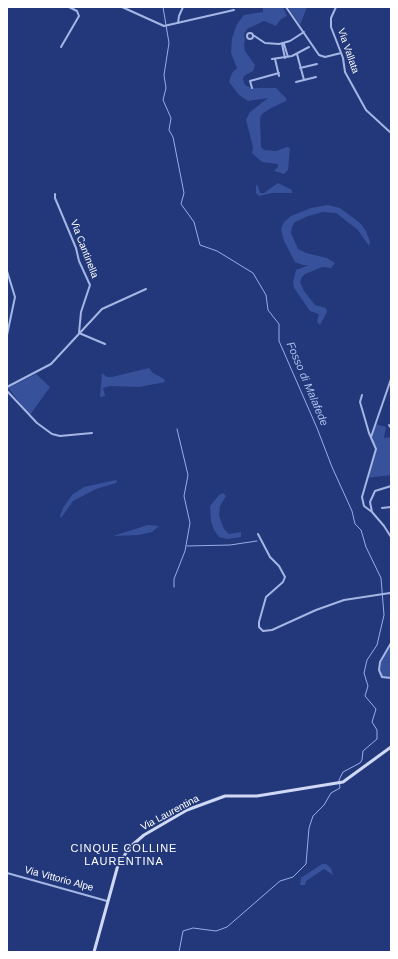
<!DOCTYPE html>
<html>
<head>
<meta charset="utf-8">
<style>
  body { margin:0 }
  #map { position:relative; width:398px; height:959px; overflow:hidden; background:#22387b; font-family:Helvetica,sans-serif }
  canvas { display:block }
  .frame { position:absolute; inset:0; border:8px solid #fff; pointer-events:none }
</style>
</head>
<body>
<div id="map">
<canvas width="398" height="959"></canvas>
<div class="frame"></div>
</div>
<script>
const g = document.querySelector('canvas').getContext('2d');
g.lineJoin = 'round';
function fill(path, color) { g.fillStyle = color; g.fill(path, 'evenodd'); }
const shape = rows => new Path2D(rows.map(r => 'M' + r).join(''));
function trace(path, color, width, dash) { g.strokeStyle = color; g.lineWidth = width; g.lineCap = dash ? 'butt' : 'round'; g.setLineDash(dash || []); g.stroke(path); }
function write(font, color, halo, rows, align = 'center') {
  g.font = font + ' Helvetica,sans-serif'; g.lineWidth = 3; g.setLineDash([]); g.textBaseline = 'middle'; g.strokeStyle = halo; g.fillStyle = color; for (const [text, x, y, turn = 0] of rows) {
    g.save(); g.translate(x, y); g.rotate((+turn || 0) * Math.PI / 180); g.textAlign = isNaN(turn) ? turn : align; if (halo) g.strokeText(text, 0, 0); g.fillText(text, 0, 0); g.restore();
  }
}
const green = shape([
  [263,7,283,7,287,16,281,19,276,26,264,21,247,29,244,34,245,40,244,45,245,51,255,65,253,71,244,76,243,79,245,85,251,88,276,88,286,98,286,101,271,108,262,114,260,118,261,147,264,150,276,151,287,147,290,148,288,170,284,174,274,171,278,167,278,164,262,162,252,153,253,147,246,120,250,112,268,98,248,101,239,95,229,82,232,73,237,68,231,53,232,38,237,24,244,15,263,12],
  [288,7,307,7,300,25],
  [278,183,292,190,292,193,272,193,259,196,256,193,256,185,258,186,260,193,264,193],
  [328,205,340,208,360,223,366,231,370,242,369,246,358,230,336,213,323,212,308,216,295,222,292,227,291,233,298,249,306,253,327,258,335,263,331,268,322,267,305,274,302,277,300,282,304,291,315,305,326,308,327,312,320,325,317,322,319,314,310,311,294,288,293,282,296,270,309,265,303,265,295,262,284,241,281,229,284,222,291,216,311,208],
  [149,368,153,373,164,379,165,382,139,387,110,386,103,388,105,396,100,397,102,373,107,377,112,377],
  [36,374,50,387,30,415,8,388],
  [375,424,386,427,384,438,391,437,391,475,367,478,376,449,371,437],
  [116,480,117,481,116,483,96,489,73,501,61,518,60,516,63,508,72,495,84,487],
  [223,493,226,496,220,506,219,516,224,529,229,534,241,532,241,537,228,539,219,537,214,530,211,521,210,506,219,495],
  [148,525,159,526,152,532,138,535,113,536],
  [391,643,391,678,383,678,379,674,380,664],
  [322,864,326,864,331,868,333,875,324,869,306,881,305,885,300,885,301,878]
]);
const stream = shape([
  [163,7,169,43,164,75,166,88,163,100,171,118,169,130,173,137,184,193,181,204,194,222,200,245,217,251,253,273,266,295,268,310,279,324,279,341,317,428,332,467,352,511,355,524,361,530,366,547,381,578,384,615,377,645,367,660,364,673,368,686,365,696,376,709,372,722,377,730,377,739,363,751,362,760,360,763,343,772,339,780,340,788,331,793,324,805,313,816,309,828,306,864,293,877,280,881,227,927,216,931,193,928,183,931,179,952],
  [187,546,230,545,257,541],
  [174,587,174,579,185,551,190,523,184,496,188,475,177,429]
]);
const street = shape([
  [122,7,164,26,234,10],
  [286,7,319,55,325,57,341,53],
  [336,7,331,18,331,27,343,58,345,72,366,110,391,133],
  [178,23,179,16,183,7],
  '247 36a3 3 0 1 1 6 0a3 3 0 1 1-6 0Z',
  [253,35,265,43,279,44,290,41,304,32],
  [282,44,285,58],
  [284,44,288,57],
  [61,47,79,16,77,11,69,7],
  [297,54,304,80],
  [272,59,292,56,309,47],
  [275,59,279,76],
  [300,68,317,64],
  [296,82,316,77],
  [252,88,250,81,279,73],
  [55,194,55,198,76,248,79,261,90,285,81,312,79,333,105,344],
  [7,271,15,297,7,335],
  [7,387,51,364,102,309,146,289],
  [7,391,37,423,52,434,60,436,92,433],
  [362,395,360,402,369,433,376,449,362,497,364,506,372,512],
  [389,425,391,428],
  [371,437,391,379],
  [391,486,375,491,370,502,372,512,384,526,391,537],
  [382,508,391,507],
  [258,534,270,557,279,566,285,577,283,582,266,597,259,622,259,627,263,631,272,630,316,610,344,600,390,593],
  [391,581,391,599],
  [391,643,380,662,379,670,382,677,391,678],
  [7,873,107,901]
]);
const secondary = shape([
  [94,952,118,865,130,847,144,835,187,810,225,796,257,796,343,782,391,747]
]);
const streetNames = [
  ["Via Vallata",348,51,71],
  ["Via Cantinella",84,249,69],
  ["Via Laurentina",170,813,-28],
  ["Via Vittorio Alpe",59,879,15]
];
const waterNames = [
  ["Fosso di Malafede",307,384,67]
];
const neighbourhoodNames = [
  ["CINQUE COLLINE",124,849],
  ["LAURENTINA",124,862]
];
fill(green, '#38519b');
trace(stream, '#99aee6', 1);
trace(street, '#a5b6e5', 2);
trace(secondary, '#cfd8f5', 3);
write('10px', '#fff', '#22387b', streetNames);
write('italic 11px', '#b0c0ed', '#22387b', waterNames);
g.letterSpacing = '1px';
write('11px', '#fff', '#22387b', neighbourhoodNames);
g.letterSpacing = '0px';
</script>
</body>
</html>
